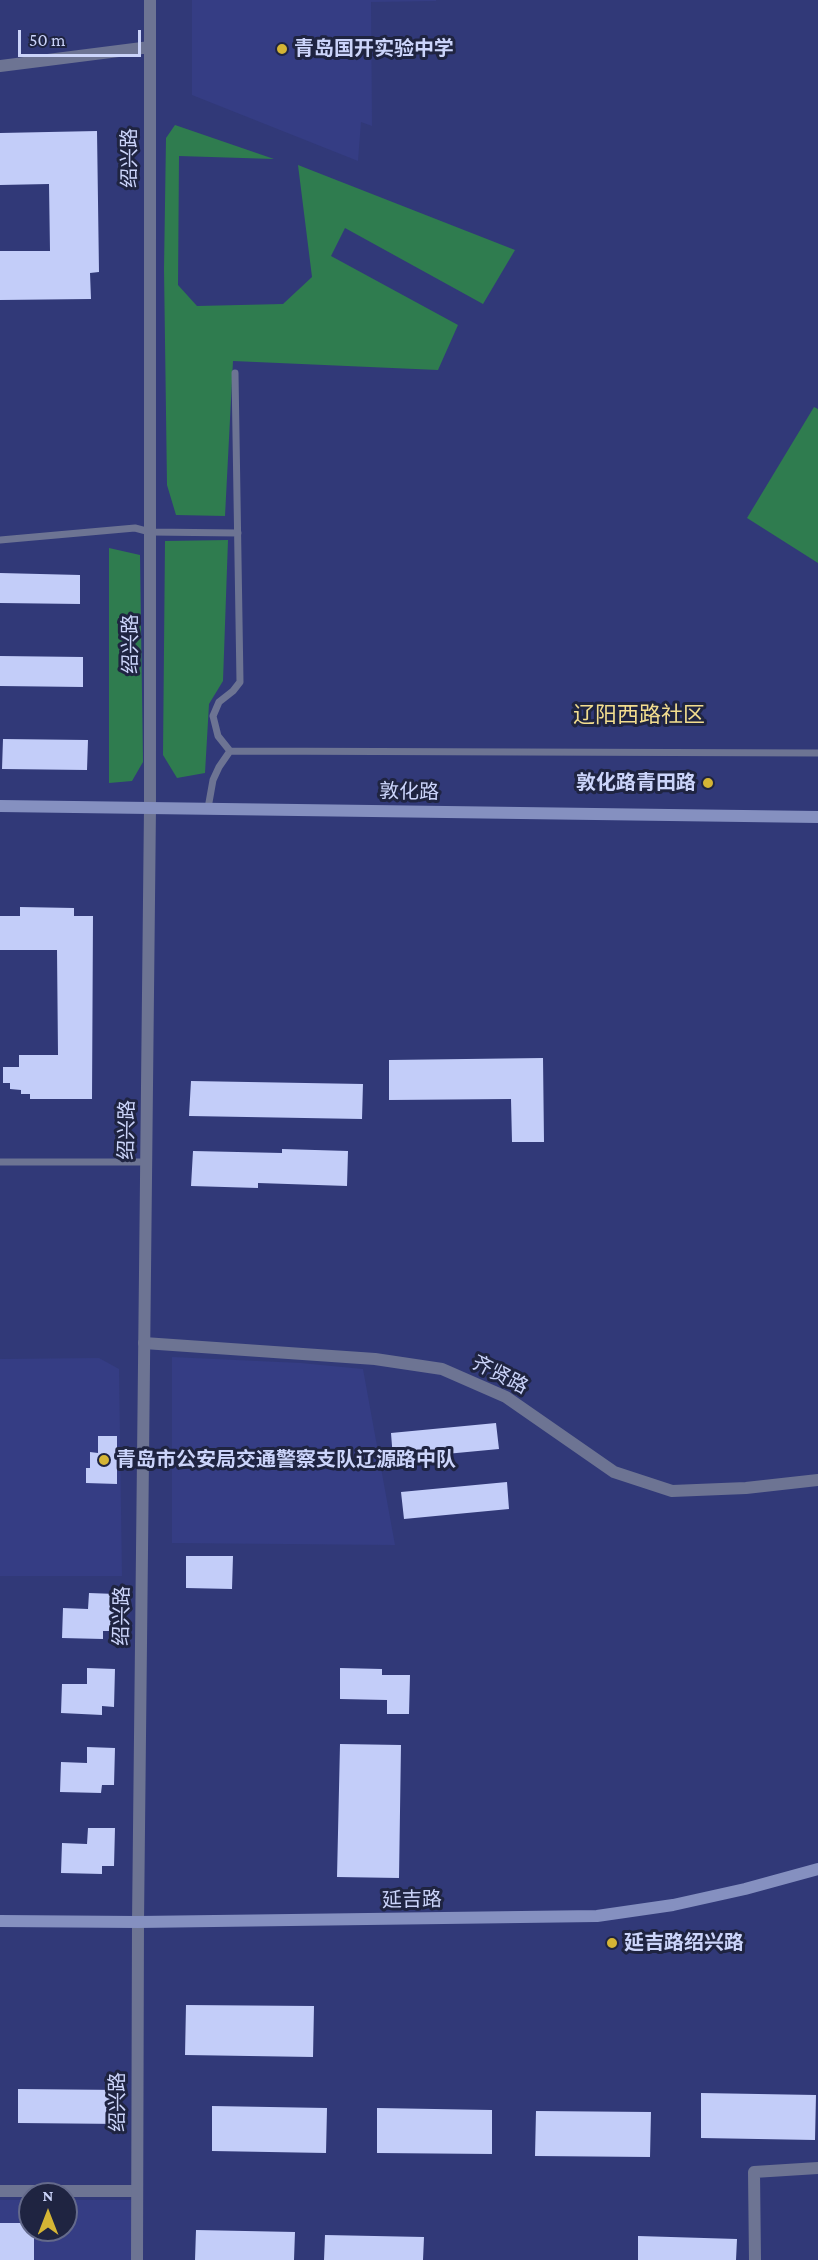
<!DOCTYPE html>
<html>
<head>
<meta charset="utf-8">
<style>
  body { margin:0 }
  #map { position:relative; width:818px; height:2260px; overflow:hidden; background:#313978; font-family:"Crimson Pro",serif }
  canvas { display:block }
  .north { position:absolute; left:18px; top:2182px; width:60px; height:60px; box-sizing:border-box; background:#1f2441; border:2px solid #646a8b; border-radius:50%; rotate:0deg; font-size:16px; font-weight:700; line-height:24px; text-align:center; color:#cbd4fa }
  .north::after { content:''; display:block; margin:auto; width:21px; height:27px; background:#d5b535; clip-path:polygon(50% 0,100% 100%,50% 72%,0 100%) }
  .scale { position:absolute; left:18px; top:30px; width:123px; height:27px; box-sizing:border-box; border:3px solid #cbd4fa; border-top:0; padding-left:8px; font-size:18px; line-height:21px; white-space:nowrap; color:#cbd4fa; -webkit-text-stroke:4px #1f2441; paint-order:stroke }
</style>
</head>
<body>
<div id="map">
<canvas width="818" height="2260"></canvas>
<div class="north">N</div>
<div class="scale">50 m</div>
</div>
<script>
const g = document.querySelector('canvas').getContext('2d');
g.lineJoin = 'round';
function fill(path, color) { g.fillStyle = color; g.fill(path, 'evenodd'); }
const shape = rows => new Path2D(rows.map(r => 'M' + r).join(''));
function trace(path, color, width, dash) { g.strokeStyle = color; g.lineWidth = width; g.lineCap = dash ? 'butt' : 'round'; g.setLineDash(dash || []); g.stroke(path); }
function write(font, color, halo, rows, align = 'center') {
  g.font = font + ' "Crimson Pro","Noto Sans SC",serif'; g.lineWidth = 6; g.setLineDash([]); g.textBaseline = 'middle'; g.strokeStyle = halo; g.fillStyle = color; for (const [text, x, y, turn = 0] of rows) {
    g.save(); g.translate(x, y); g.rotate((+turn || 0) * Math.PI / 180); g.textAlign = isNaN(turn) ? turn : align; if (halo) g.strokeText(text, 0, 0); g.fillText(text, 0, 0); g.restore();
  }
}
const built = shape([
  [192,0,436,0,436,1,371,2,372,126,361,122,358,161,192,95],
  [172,1357,301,1363,363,1369,395,1545,172,1543],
  [99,1358,119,1369,122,1576,0,1576,0,1359],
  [0,2200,30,2200,30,2230,66,2230,66,2200,137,2200,137,2260,0,2260]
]);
const green = shape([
  [175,125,274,159,179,156,178,285,197,306,283,304,312,277,298,165,515,250,483,304,345,228,331,256,458,325,438,370,233,361,225,516,176,515,167,485,164,269,166,138],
  [814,407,818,409,818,563,747,518],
  [228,540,223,681,209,704,205,773,177,778,163,755,165,541],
  [109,548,140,555,143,762,132,781,109,783]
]);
const building = shape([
  [97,131,99,272,90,273,91,299,0,300,0,251,50,251,49,184,0,185,0,133],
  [0,573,80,575,80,604,0,603],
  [0,656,83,657,83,687,0,686],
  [3,739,88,740,87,770,2,769],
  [20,907,74,908,74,916,93,916,92,1099,30,1099,30,1094,21,1094,21,1090,10,1089,10,1083,3,1083,3,1067,19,1067,19,1055,58,1055,57,950,0,950,0,916,20,916],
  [543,1058,544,1142,512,1142,511,1099,389,1100,389,1060],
  [191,1081,363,1084,362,1119,189,1116],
  [282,1149,348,1151,347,1186,258,1183,258,1188,191,1186,193,1151,282,1153],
  [496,1423,499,1449,393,1459,391,1433],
  [98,1436,117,1436,117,1484,86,1483,86,1468,90,1468,90,1452,98,1453],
  [507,1482,509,1509,404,1519,401,1492],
  [186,1556,233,1556,232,1589,186,1588],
  [89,1593,116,1594,115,1631,103,1631,103,1639,62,1638,63,1608,88,1609],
  [87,1668,115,1669,114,1707,102,1706,102,1715,61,1713,62,1684,87,1684],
  [340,1668,382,1669,382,1675,410,1675,409,1714,387,1714,387,1700,340,1699],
  [340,1744,401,1745,399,1878,337,1877],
  [87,1747,115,1748,114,1785,102,1785,101,1793,60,1792,61,1762,87,1763],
  [88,1828,115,1828,114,1866,102,1866,102,1874,61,1873,62,1843,87,1844],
  [186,2005,314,2006,313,2057,185,2055],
  [18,2089,122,2090,122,2124,18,2123],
  [701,2093,816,2095,815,2140,701,2138],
  [212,2106,327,2108,326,2153,212,2151],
  [377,2108,492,2110,492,2154,377,2153],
  [536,2111,651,2112,650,2157,535,2156],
  [0,2223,30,2223,30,2230,34,2230,34,2260,0,2260],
  [196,2230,295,2232,294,2260,195,2260],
  [325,2235,424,2237,423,2260,324,2260],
  [638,2236,737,2239,736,2260,638,2260]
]);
const service = shape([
  [0,540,135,528,150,532,238,533],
  [230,751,218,736,213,716,219,702,233,691,240,682,235,373],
  [208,808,213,780,219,767,230,751,818,753],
  [0,1162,146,1162]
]);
const minor = shape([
  [144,1343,375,1359,442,1369,506,1397,614,1472,672,1491,746,1488,818,1480],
  [0,2191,137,2191],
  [755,2260,754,2172,818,2168]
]);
const tertiary = shape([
  [0,66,150,47],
  [137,2260,138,1922,150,807,150,0]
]);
const secondary = shape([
  [0,806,818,817],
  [0,1921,138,1922,597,1916,673,1905,745,1889,818,1869]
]);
const markers = [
  [282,49,6,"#d5b535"],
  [708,783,6,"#d5b535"],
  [104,1460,6,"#d5b535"],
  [612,1943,6,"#d5b535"]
];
const poiNames = [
  ["青岛国开实验中学",294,49],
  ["敦化路青田路",696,783,"right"],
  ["青岛市公安局交通警察支队辽源路中队",116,1460],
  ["延吉路绍兴路",624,1943]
];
const streetNames = [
  ["绍兴路",130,158,-90],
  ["绍兴路",131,644,-90],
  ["敦化路",409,792,1],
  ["绍兴路",127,1130,-89],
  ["齐贤路",500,1375,27],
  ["绍兴路",122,1616,-89],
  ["延吉路",412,1900,-1],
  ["绍兴路",118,2102,-90]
];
const quarterNames = [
  ["辽阳西路社区",639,715]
];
fill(built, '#353d84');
fill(green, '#2f7c4f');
fill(building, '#c3cdf9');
trace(service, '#6d7493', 7);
trace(minor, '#6d7493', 12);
trace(tertiary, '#6d7493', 12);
trace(secondary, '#8590c0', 12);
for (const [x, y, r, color] of markers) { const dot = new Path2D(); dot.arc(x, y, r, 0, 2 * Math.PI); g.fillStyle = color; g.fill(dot); trace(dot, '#1f2441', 2); }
write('bold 20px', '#cbd4fa', '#1f2441', poiNames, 'left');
write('20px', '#cbd4fa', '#1f2441', streetNames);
write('22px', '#f2dd8f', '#1f2441', quarterNames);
</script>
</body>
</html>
